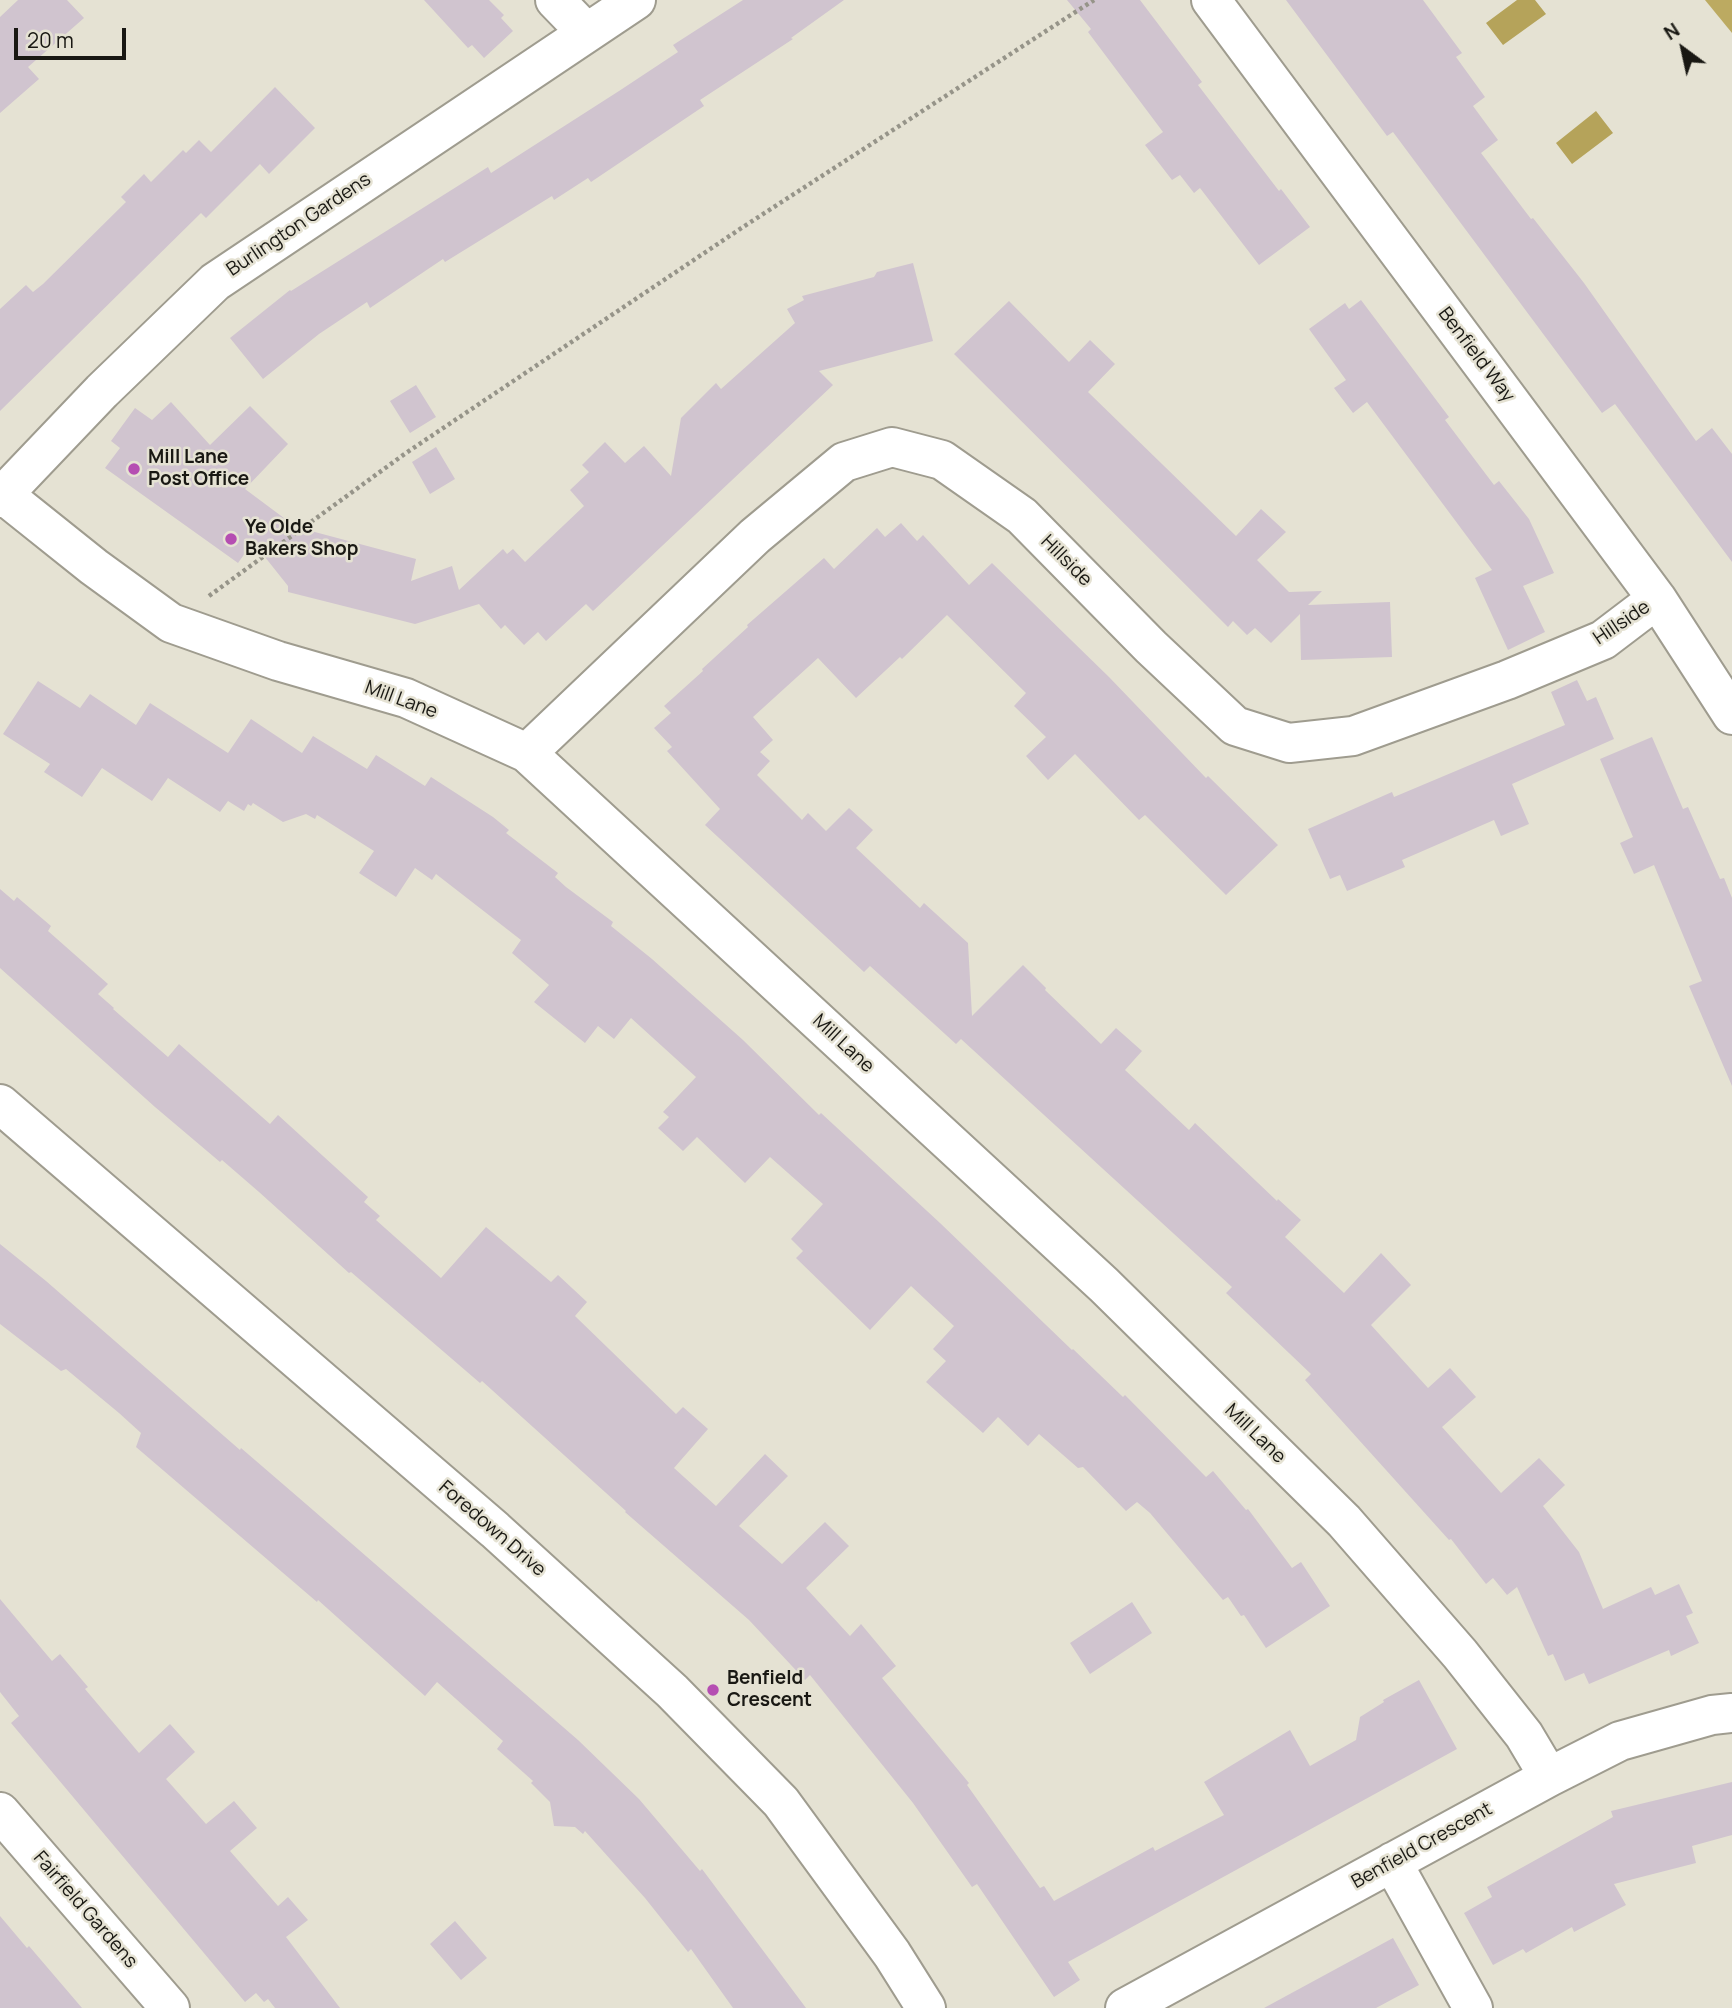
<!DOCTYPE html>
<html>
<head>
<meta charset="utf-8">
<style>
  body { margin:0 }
  #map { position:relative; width:1732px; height:2008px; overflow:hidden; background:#e5e2d3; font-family:Manrope,sans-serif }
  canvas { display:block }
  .north { position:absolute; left:1648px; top:14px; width:70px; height:70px; -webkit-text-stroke:5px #e5e2d3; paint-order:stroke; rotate:327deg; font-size:19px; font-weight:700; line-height:28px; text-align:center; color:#191813 }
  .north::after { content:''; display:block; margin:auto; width:24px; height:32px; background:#191813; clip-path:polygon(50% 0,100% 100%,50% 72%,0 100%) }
  .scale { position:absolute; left:14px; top:28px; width:112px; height:32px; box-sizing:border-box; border:4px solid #191813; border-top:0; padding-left:9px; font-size:21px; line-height:24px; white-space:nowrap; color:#191813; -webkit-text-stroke:5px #e5e2d3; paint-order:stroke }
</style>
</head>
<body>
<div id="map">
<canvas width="1732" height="2008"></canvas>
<div class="north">N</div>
<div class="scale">20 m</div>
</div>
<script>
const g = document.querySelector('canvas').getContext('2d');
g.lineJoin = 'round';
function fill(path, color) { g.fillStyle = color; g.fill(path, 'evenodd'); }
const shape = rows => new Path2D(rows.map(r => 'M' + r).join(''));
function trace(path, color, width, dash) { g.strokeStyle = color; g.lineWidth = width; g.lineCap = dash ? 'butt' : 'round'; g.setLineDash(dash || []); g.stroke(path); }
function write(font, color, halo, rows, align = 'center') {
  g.font = font + ' Manrope,sans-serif'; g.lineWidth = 5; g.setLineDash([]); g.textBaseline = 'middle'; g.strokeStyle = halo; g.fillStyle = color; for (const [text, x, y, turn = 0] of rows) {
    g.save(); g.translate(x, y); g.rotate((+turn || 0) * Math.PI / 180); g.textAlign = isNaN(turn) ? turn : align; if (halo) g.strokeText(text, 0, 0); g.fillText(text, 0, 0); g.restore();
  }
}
const forest = shape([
  [1705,0,1732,0,1732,33]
]);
const water = shape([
  [1517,0,1535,0,1546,14,1503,45,1486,23],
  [1596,111,1613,133,1572,164,1556,143]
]);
const building = shape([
  [18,0,67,0,84,18,28,67,39,79,0,113,0,17],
  [424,0,489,0,504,15,501,18,513,31,484,58,472,45,468,48],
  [743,0,844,0,791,38,793,39,700,100,704,106,591,182,588,178,554,200,552,196,445,262,443,259,370,308,367,302,319,334,263,379,230,338,290,290,291,291,488,167,491,173,619,91,678,52,673,45],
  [1067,0,1140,0,1202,82,1198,85,1279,191,1281,189,1310,227,1259,265,1200,188,1194,193,1180,175,1172,180,1145,145,1163,132,1088,32,1091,29],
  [1286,0,1423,0,1462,53,1456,57,1485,97,1473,106,1498,140,1481,153,1531,219,1533,218,1584,283,1696,441,1712,428,1732,454,1732,562,1615,404,1602,413,1393,132,1387,136],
  [275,87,315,128,269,174,260,164,206,218,201,213,0,411,0,309,26,285,33,292,43,284,126,202,121,197,144,174,151,182,183,150,186,153,199,140,211,152],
  [913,263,933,341,819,371,833,385,593,611,586,604,546,641,538,632,524,645,505,625,501,629,479,604,415,624,288,592,288,586,253,542,238,563,105,468,120,448,111,441,135,408,152,420,171,402,210,445,250,406,288,444,245,489,296,527,416,559,411,581,452,566,459,590,503,549,507,554,513,549,525,562,584,506,570,490,589,472,582,465,605,442,625,463,644,446,671,476,681,418,716,383,721,389,795,323,787,309,804,300,802,296,874,277,877,272],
  [1361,300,1449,417,1445,420,1494,485,1499,481,1529,519,1554,573,1523,586,1545,632,1508,650,1475,578,1492,570,1367,402,1353,413,1334,388,1346,380,1309,329,1345,303,1349,309],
  [1009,301,1069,362,1090,340,1115,364,1088,392,1236,536,1261,509,1286,532,1257,560,1289,592,1322,591,1308,605,1390,602,1392,657,1301,660,1300,614,1271,643,1255,628,1247,635,1233,621,1228,627,954,354],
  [416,385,436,417,410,433,390,401],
  [436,447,455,479,430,494,412,462],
  [901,523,917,541,923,535,969,585,992,563,1109,677,1206,778,1208,776,1278,845,1226,895,1145,815,1139,820,1075,754,1048,780,1026,756,1046,737,1014,706,1026,693,947,615,902,659,900,657,856,698,818,658,753,717,773,740,760,752,770,761,757,775,802,820,808,813,826,831,849,808,873,830,856,848,920,908,924,903,968,943,972,1016,1023,965,1046,988,1045,990,1101,1044,1116,1028,1142,1051,1125,1070,1189,1130,1195,1123,1277,1201,1278,1199,1301,1220,1285,1237,1344,1293,1381,1253,1411,1285,1371,1325,1428,1388,1450,1368,1476,1397,1442,1427,1501,1493,1539,1458,1565,1485,1543,1506,1579,1552,1603,1609,1651,1587,1655,1595,1679,1584,1693,1613,1686,1616,1699,1643,1671,1656,1669,1650,1589,1684,1584,1673,1565,1681,1553,1654,1548,1656,1517,1587,1507,1595,1493,1578,1486,1584,1451,1539,1449,1540,1305,1380,1311,1374,1226,1293,1232,1287,961,1039,956,1044,870,966,864,972,705,825,720,809,667,751,672,747,654,728,671,713,664,706,703,671,702,669,748,627,747,625,824,558,834,569,877,528,885,537],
  [1577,680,1587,701,1596,697,1614,739,1512,784,1529,824,1501,836,1494,820,1402,860,1405,867,1347,891,1340,875,1330,879,1308,829,1392,792,1394,797,1565,725,1551,692],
  [38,681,80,708,90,694,136,725,150,703,228,753,251,719,302,753,313,736,367,769,376,755,425,786,431,777,493,817,509,830,506,833,558,873,555,877,566,887,613,922,611,926,652,959,743,1040,819,1115,821,1113,940,1223,1072,1350,1073,1349,1123,1397,1125,1395,1206,1477,1213,1471,1246,1510,1248,1509,1292,1568,1301,1562,1330,1606,1266,1648,1244,1615,1241,1616,1228,1597,1223,1600,1150,1513,1137,1502,1126,1511,1083,1467,1078,1468,1039,1434,1028,1446,998,1417,983,1433,926,1382,946,1361,933,1349,954,1326,911,1286,870,1330,796,1258,803,1251,791,1239,823,1204,770,1157,745,1183,697,1137,683,1151,658,1128,669,1117,663,1112,696,1077,631,1018,614,1039,598,1026,585,1043,534,1002,549,985,512,953,521,940,436,874,432,880,415,868,396,897,359,873,374,851,317,815,315,819,306,814,283,822,253,803,251,806,248,804,244,811,228,801,220,812,168,778,152,801,102,768,82,797,44,772,50,764,3,734],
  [1652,737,1683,809,1688,807,1720,879,1724,878,1732,898,1732,1086,1689,986,1702,981,1654,865,1634,874,1620,843,1633,837,1600,759],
  [0,889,14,901,17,897,51,926,48,931,108,984,98,994,114,1008,113,1009,168,1057,179,1044,270,1124,278,1115,368,1197,364,1202,380,1216,376,1220,441,1278,486,1227,551,1282,558,1275,587,1302,575,1316,676,1414,683,1407,708,1429,674,1468,716,1506,765,1454,788,1476,739,1526,782,1564,825,1522,849,1546,806,1588,850,1636,861,1624,896,1666,882,1678,969,1783,967,1785,1040,1888,1044,1886,1054,1901,1153,1847,1155,1851,1224,1815,1204,1782,1290,1730,1310,1766,1356,1740,1360,1717,1384,1702,1383,1700,1419,1680,1457,1749,1068,1962,1080,1980,1054,1997,977,1884,972,1887,913,1803,810,1675,805,1680,749,1620,625,1512,626,1511,482,1381,480,1383,351,1272,349,1273,259,1192,222,1160,220,1162,155,1107,0,968],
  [0,1244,46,1281,240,1450,241,1448,306,1504,578,1740,639,1799,700,1871,702,1869,806,2008,733,2008,691,1949,688,1952,645,1898,585,1831,583,1834,575,1827,554,1826,550,1802,531,1783,533,1781,497,1749,503,1741,437,1682,425,1696,318,1600,317,1602,136,1447,141,1433,119,1413,66,1369,61,1371,0,1324],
  [0,1599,52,1661,60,1654,88,1687,85,1689,139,1753,170,1724,195,1752,166,1779,206,1824,234,1801,257,1828,230,1851,278,1906,288,1897,308,1920,286,1937,340,2008,275,2008,268,1999,264,2002,256,1993,245,2002,11,1723,19,1716,0,1692],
  [1132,1602,1152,1633,1090,1674,1070,1643],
  [1732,1782,1732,1835,1692,1846,1696,1863,1614,1884,1626,1905,1574,1932,1572,1927,1526,1953,1523,1949,1493,1965,1464,1913,1492,1897,1487,1887,1613,1817,1611,1811],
  [0,1916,27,1948,29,1946,82,2008,0,2008],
  [455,1921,487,1958,461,1980,430,1944],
  [1393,1938,1419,1985,1376,2008,1264,2008]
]);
const path = shape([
  [209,596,406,453,743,227,1094,0]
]);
const minor = shape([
  [555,0,586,32],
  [1211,0,1657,599,1732,715],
  [4,495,94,567,171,623,278,661,406,698,527,753,1104,1285,1344,1521,1460,1654,1524,1735,1549,1777],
  [0,498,102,391,215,282,636,0],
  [527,753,755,536,844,462,892,447,942,460,1022,516,1151,647,1235,726,1289,743,1353,736,1507,680,1603,640,1657,599],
  [0,1104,495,1530,672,1691,781,1802,892,1954,926,2008],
  [0,1812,170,2008],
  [1392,1862,1473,2008],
  [1125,2008,1549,1777,1620,1741,1712,1715,1732,1713]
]);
const markers = [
  [134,469,7,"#b54eb2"],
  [231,539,7,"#b54eb2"],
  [713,1690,7,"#b54eb2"]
];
const streetNames = [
  ["Burlington Gardens",299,225,-34],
  ["Benfield Way",1476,355,53],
  ["Hillside",1066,561,45],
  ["Hillside",1622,623,-34],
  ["Mill Lane",401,700,20],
  ["Mill Lane",843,1044,43],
  ["Mill Lane",1255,1434,44],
  ["Foredown Drive",492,1529,41],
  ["Benfield Crescent",1422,1846,-29],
  ["Fairfield Gardens",85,1910,49]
];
const poiNames = [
  ["Mill Lane",148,458],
  ["Post Office",148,480],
  ["Ye Olde",245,528],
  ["Bakers Shop",245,550],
  ["Benfield",727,1679],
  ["Crescent",727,1701]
];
fill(forest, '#bcaa61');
fill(water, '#b5a35a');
fill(building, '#d0c4cf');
trace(minor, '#9f9c8f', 42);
trace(path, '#969489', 4.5, [3.5, 3.5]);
trace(minor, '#fff', 38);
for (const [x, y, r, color] of markers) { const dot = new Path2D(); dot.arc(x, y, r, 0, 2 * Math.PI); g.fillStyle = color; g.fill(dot); trace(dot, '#e5e2d3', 2.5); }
write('19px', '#191813', '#e5e2d3', streetNames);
write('bold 19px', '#191813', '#e5e2d3', poiNames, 'left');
</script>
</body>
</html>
